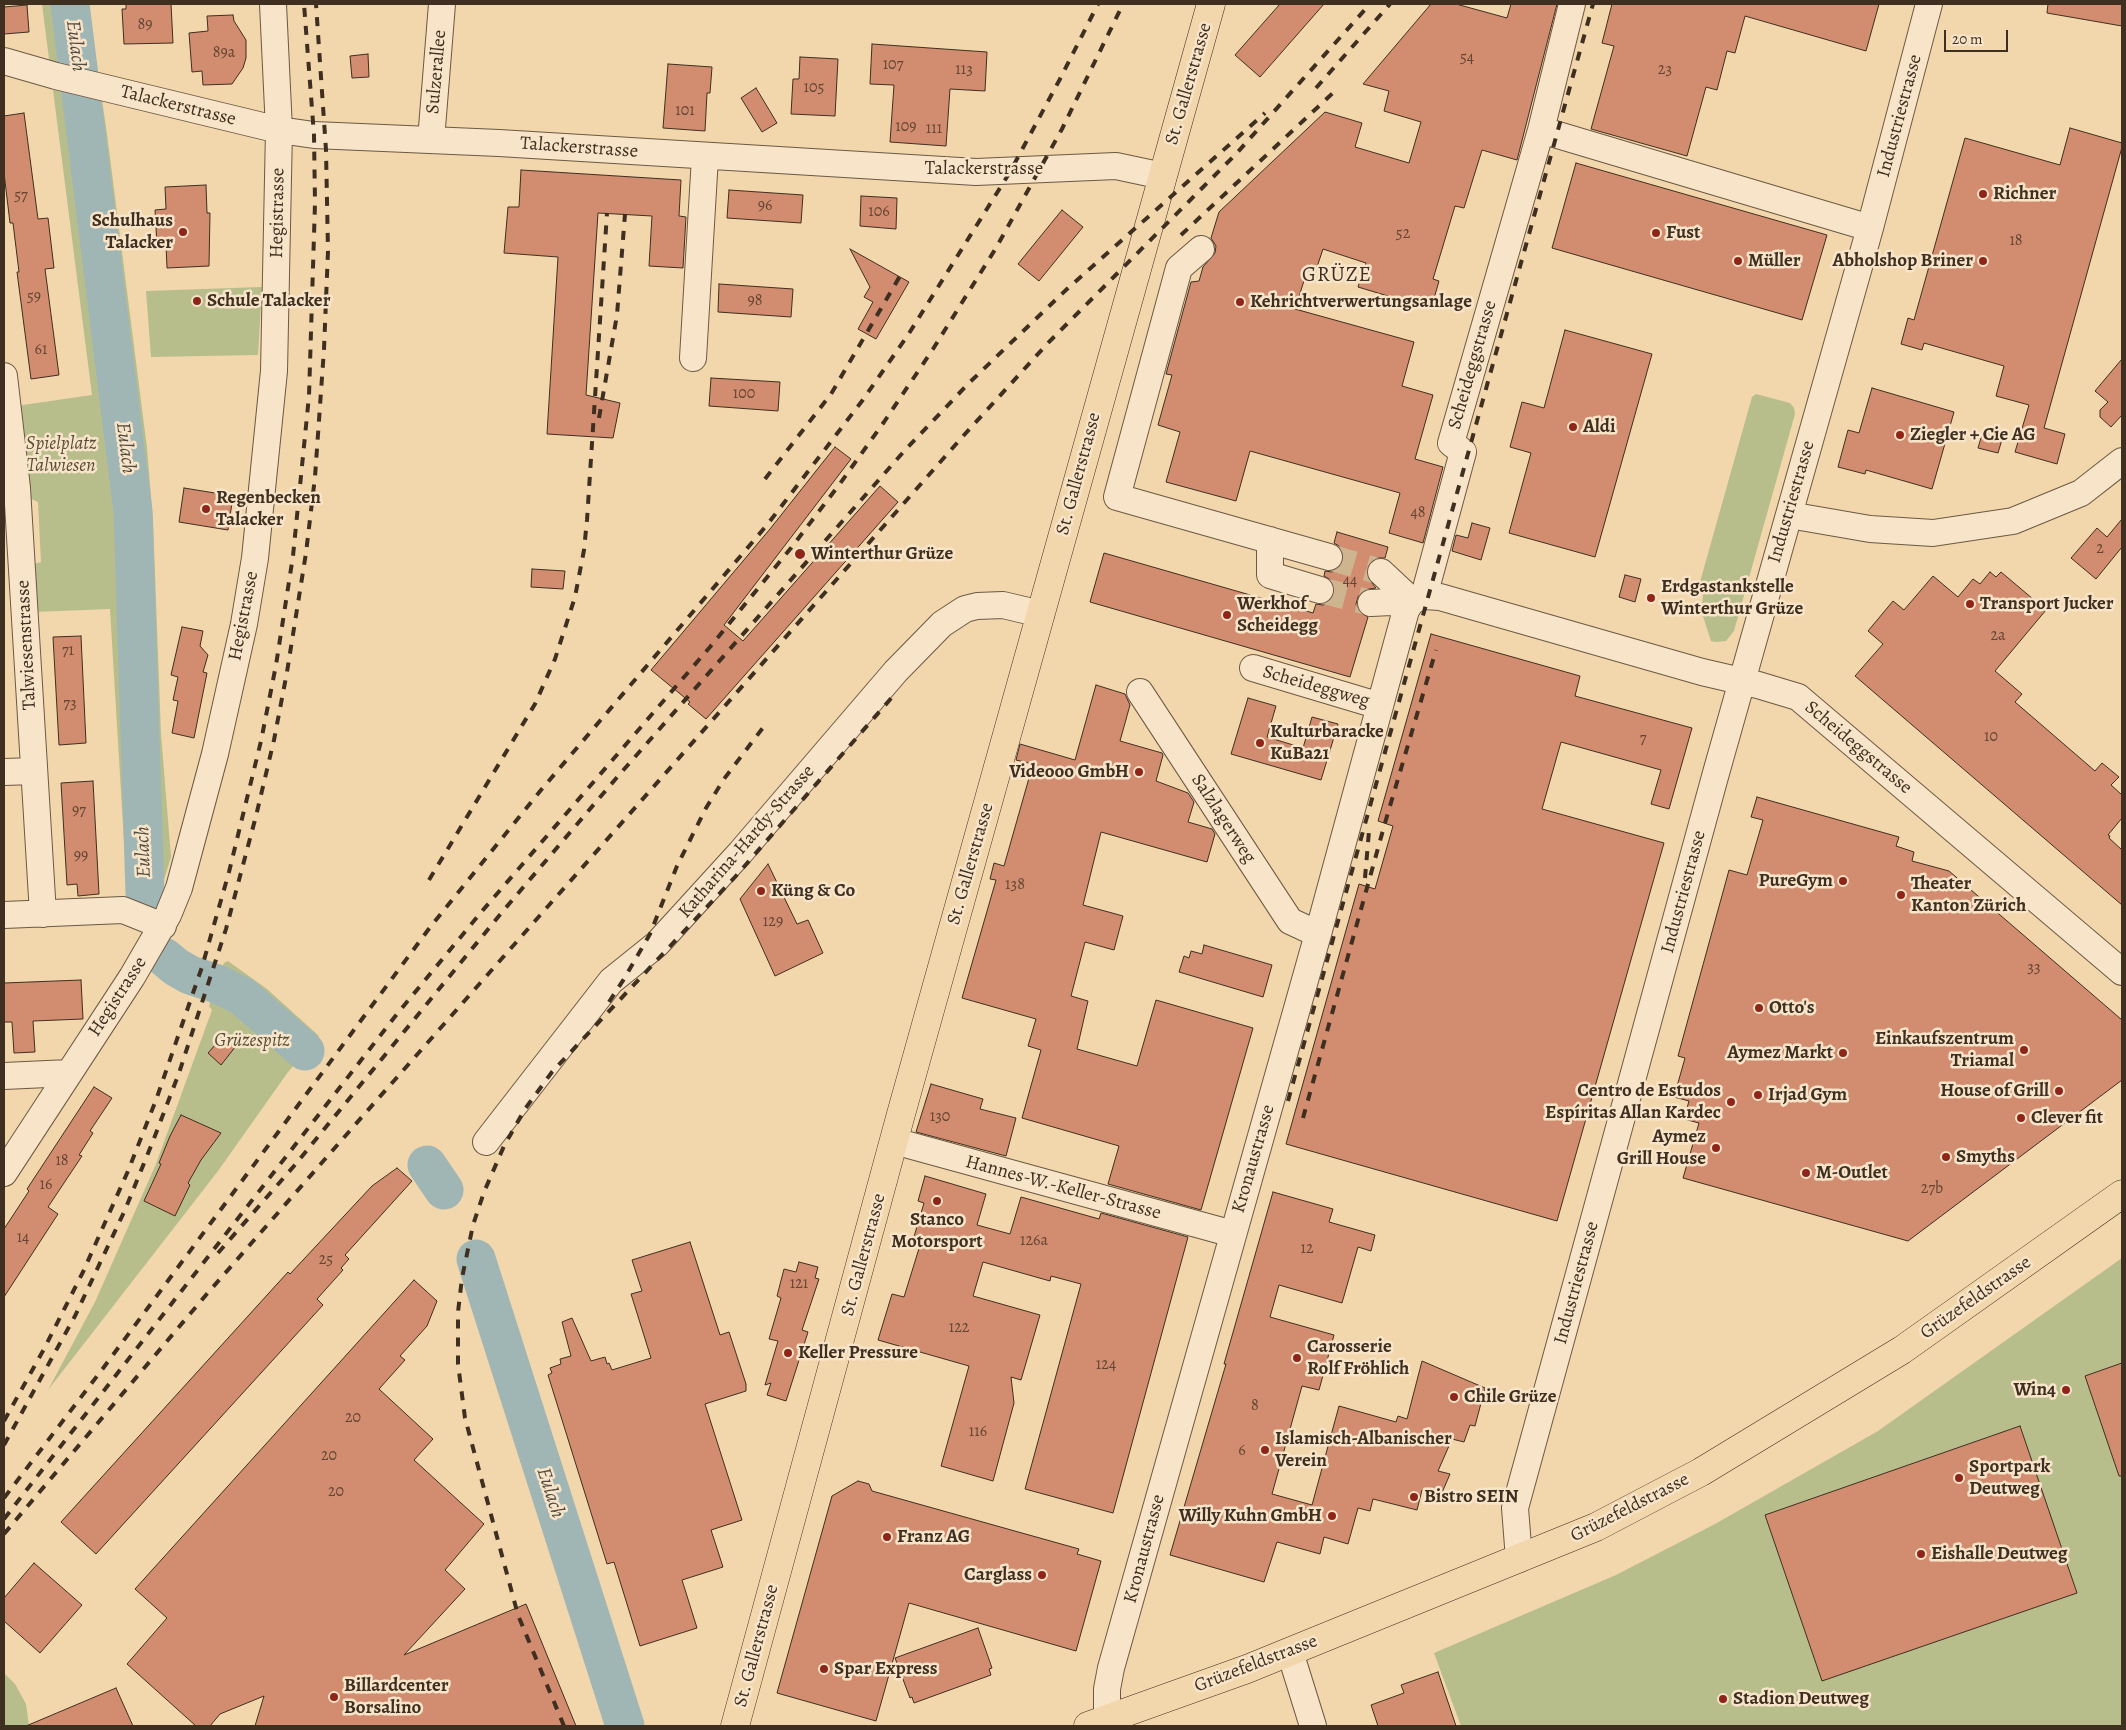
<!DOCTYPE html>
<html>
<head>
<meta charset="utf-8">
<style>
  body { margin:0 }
  #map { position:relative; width:2126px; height:1730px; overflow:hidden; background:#f2d6ac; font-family:Alegreya,serif }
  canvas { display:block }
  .frame { position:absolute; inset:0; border:5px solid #3f2f20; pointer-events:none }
  .scale { position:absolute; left:1944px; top:30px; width:64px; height:22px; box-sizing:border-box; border:2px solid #3f2f20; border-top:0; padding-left:6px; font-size:15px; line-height:18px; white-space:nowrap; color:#3f2f20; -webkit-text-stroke:4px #f7e4c9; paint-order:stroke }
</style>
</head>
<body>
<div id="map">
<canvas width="2126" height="1730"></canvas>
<div class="frame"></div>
<div class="scale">20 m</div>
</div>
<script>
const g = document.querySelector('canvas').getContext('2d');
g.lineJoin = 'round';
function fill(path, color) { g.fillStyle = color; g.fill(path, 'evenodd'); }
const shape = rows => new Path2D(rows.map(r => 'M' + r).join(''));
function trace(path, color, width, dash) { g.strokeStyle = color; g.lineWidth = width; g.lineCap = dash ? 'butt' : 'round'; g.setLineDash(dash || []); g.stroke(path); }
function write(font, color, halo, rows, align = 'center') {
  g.font = font + ' Alegreya,serif'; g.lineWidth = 5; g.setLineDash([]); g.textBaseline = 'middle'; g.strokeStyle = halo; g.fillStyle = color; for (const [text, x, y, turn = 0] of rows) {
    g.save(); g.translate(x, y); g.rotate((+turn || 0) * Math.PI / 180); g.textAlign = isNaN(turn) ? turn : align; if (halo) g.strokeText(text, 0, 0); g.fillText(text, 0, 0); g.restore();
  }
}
const green = shape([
  [42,4,88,4,107,134,147,448,153,520,161,734,171,857,159,896,132,897,127,892,110,609,34,612,31,565,41,562,38,502,27,497,16,406,92,395],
  [262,287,258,355,151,357,146,291],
  [1756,394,1790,403,1794,408,1795,414,1734,631,1726,641,1716,642,1711,641,1701,610,1703,597,1700,582,1752,397],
  [228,961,267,989,319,1036,288,1072,218,1171,48,1390,95,1302,156,1164,212,1010,209,1006,224,963],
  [2122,1258,2122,1726,1461,1726,1434,1653,1616,1575,1715,1524,1878,1431],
  [4,1673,15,1684,26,1704,29,1726,4,1726]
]);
const river = shape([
  [70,4,133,512,145,894],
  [164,957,176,967,190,975,217,984,242,996,305,1051],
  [427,1165,444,1190],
  [476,1259,625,1726]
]);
const building = shape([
  [126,4,171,4,173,43,124,44,122,9,126,9,126,4],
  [1280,4,1324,4,1260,77,1235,55,1280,4],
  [1431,4,1456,4,1507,18,1511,4,1557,4,1517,160,1482,150,1464,208,1455,206,1433,279,1439,281,1431,309,1358,287,1366,263,1323,249,1317,267,1309,265,1295,309,1414,342,1402,386,1433,395,1415,459,1443,467,1423,543,1389,533,1400,493,1250,451,1236,501,1166,482,1180,432,1158,425,1172,375,1166,374,1191,282,1199,281,1203,267,1215,253,1216,246,1211,238,1219,212,1325,112,1362,123,1355,147,1409,163,1421,122,1384,111,1389,91,1363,84,1431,4],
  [1612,4,1879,4,1866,51,1745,16,1735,53,1727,51,1717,90,1706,87,1687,156,1591,129,1614,46,1602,43,1612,4],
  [2048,4,2122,4,2122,26,2047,13,2048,4],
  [27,5,29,32,4,34,4,7,27,5],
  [233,15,234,21,246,40,246,58,243,68,232,84,203,85,202,71,192,72,189,33,208,31,207,16,233,15],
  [872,44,987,52,985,91,950,89,946,146,890,142,894,85,870,84,872,44],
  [368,54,369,77,352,78,350,56,368,54],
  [800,57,838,59,835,116,791,114,793,79,799,79,800,57],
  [668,64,712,67,710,93,707,93,705,131,663,128,668,64],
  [756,88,777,123,762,132,741,98,756,88],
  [24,113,38,219,48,218,54,268,45,269,59,375,31,379,17,272,19,272,13,223,10,223,4,173,4,116,24,113],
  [2070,128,2122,143,2122,147,2044,428,2065,434,2057,464,2015,452,2029,405,1996,396,2004,366,1924,343,1922,350,1901,344,1908,318,1914,320,1965,138,2060,165,2070,128],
  [1576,163,1827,235,1802,320,1552,248,1576,163],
  [521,170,681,180,679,216,686,217,683,268,649,266,652,216,598,213,586,395,620,403,613,438,547,434,558,257,504,253,508,207,519,207,521,170],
  [206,185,207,213,210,213,209,266,167,268,166,245,157,245,155,210,166,209,165,187,206,185],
  [729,190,803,195,801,223,727,218,729,190],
  [861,196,897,198,896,229,860,226,861,196],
  [1062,210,1083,227,1039,281,1018,264,1062,210],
  [850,249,909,282,876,339,858,329,873,302,864,297,870,287,850,249],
  [719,284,793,289,791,317,718,312,719,284],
  [1565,330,1652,354,1595,557,1509,533,1531,453,1510,447,1522,402,1544,408,1565,330],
  [2122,359,2122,415,2111,427,2100,417,2100,410,2108,402,2095,391,2122,359],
  [711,378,780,382,778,411,709,406,711,378],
  [1872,388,1954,412,1932,489,1866,470,1865,474,1838,467,1848,430,1859,433,1872,388],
  [1983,431,2003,436,1998,453,1978,448,1983,431],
  [835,447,851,459,724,625,743,641,880,486,898,502,706,719,688,704,690,702,651,670,770,529,835,447],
  [184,488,233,496,228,530,179,522,184,488],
  [2122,519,2122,547,2096,579,2071,558,2097,528,2107,537,2122,519],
  [1472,523,1490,528,1481,560,1452,551,1456,535,1468,538,1472,523],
  [1337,532,1388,547,1385,558,1376,558,1370,561,1367,568,1367,577,1376,588,1363,590,1358,597,1356,604,1358,611,1368,617,1350,677,1090,602,1104,553,1313,613,1316,604,1323,605,1330,601,1334,594,1334,586,1331,580,1324,576,1325,571,1332,572,1339,568,1343,562,1343,553,1339,546,1334,543,1337,532],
  [532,569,565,571,563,589,531,587,532,569],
  [1990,572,1996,577,2001,572,2046,610,1995,671,2022,694,2015,702,2095,771,2102,763,2119,777,2111,785,2122,795,2122,818,2108,835,2110,836,2109,838,2122,850,2122,905,1855,676,1883,644,1868,631,1893,601,1904,610,1933,576,1958,597,1973,579,1980,584,1990,572],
  [1625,575,1641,579,1635,602,1619,597,1625,575],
  [182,627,203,631,200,646,208,655,203,672,207,673,194,738,172,733,178,701,173,700,178,677,171,675,182,627],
  [1431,634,1580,676,1575,696,1692,728,1669,809,1651,804,1661,770,1561,742,1542,809,1664,843,1557,1221,1286,1144,1359,884,1375,889,1393,826,1378,821,1431,634],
  [81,636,86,743,59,745,53,637,81,636],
  [1096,685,1125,694,1130,705,1120,741,1162,753,1163,755,1156,781,1188,793,1194,802,1188,822,1212,829,1215,834,1207,862,1101,832,1083,905,1123,916,1114,950,1085,942,1071,996,1088,1001,1077,1049,1137,1066,1156,1000,1253,1028,1201,1210,1108,1184,1119,1146,1022,1118,1041,1050,1028,1046,1036,1019,962,998,996,880,990,879,994,863,1004,866,1033,764,1016,760,1020,744,1075,760,1096,685],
  [1248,698,1276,706,1267,737,1303,748,1312,717,1338,724,1321,780,1231,754,1248,698],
  [93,781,99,894,78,896,77,884,67,885,61,783,93,781],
  [1757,797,1899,837,1896,846,1914,852,1912,861,1949,871,2122,1020,2122,1080,1908,1241,1683,1178,1699,1123,1684,1119,1689,1101,1674,1097,1685,1058,1678,1056,1729,870,1747,875,1763,820,1751,817,1757,797],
  [768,864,797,924,808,920,823,953,775,976,740,899,768,864],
  [1204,945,1272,965,1263,997,1179,972,1184,956,1189,958,1191,951,1202,954,1204,945],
  [81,980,83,1019,33,1021,35,1052,14,1053,12,1022,4,1022,4,983,81,980],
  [223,1036,236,1046,221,1065,208,1053,223,1036],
  [931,1084,983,1099,980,1109,1016,1118,1006,1156,916,1132,931,1084],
  [94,1087,112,1098,90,1131,93,1133,79,1155,82,1156,48,1207,58,1214,4,1297,4,1229,29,1191,27,1189,94,1087],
  [181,1115,221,1133,201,1160,188,1183,190,1185,175,1216,144,1201,161,1164,159,1163,170,1136,181,1115],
  [397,1168,412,1181,345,1255,349,1259,341,1268,343,1270,317,1299,323,1305,96,1554,61,1522,288,1272,290,1274,372,1186,397,1168],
  [925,1176,986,1194,977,1225,1010,1234,1021,1197,1099,1219,1101,1213,1188,1237,1113,1513,1025,1489,1081,1284,1051,1276,1050,1281,983,1262,973,1296,1040,1315,1021,1380,1011,1377,1014,1403,993,1481,941,1466,969,1366,878,1340,892,1294,904,1297,921,1242,913,1240,924,1203,918,1201,925,1176],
  [1273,1192,1333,1209,1329,1222,1375,1235,1371,1251,1358,1247,1342,1303,1279,1285,1270,1317,1334,1335,1319,1390,1302,1386,1272,1494,1312,1505,1339,1406,1396,1422,1398,1416,1407,1419,1422,1361,1485,1388,1475,1426,1470,1425,1464,1442,1452,1439,1438,1471,1450,1474,1441,1495,1422,1490,1417,1510,1373,1499,1370,1511,1358,1508,1348,1544,1324,1537,1320,1554,1277,1542,1264,1582,1170,1555,1226,1364,1224,1364,1273,1192],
  [690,1242,720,1335,729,1332,746,1384,746,1391,705,1404,742,1520,711,1530,723,1567,682,1580,697,1628,640,1646,614,1562,607,1564,548,1375,552,1373,550,1368,561,1364,560,1359,571,1356,562,1322,572,1318,591,1361,605,1357,607,1364,609,1363,612,1370,651,1358,631,1294,642,1291,632,1260,690,1242],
  [799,1262,818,1267,815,1278,819,1279,802,1330,808,1332,786,1401,767,1395,771,1383,765,1385,778,1341,769,1339,781,1298,777,1296,784,1269,796,1272,799,1262],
  [414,1280,437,1301,427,1326,400,1356,405,1360,379,1389,433,1439,414,1460,484,1524,445,1570,465,1589,404,1655,526,1604,576,1726,255,1726,264,1696,220,1714,210,1726,196,1726,127,1664,167,1618,135,1589,414,1280],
  [2122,1363,2122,1476,2119,1476,2085,1376,2122,1363],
  [2020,1426,2077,1593,1822,1681,1765,1515,2020,1426],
  [858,1481,869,1484,872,1491,1079,1549,1077,1554,1101,1561,1076,1651,909,1603,876,1721,777,1693,832,1496,858,1481],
  [34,1563,82,1605,40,1653,4,1621,4,1598,34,1563],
  [978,1628,992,1668,989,1669,991,1675,914,1703,912,1697,910,1698,895,1658,978,1628],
  [1438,1672,1456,1726,1378,1726,1371,1705,1404,1693,1401,1685,1438,1672],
  [116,1688,133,1726,26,1726,116,1688]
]);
const minorTunnel = shape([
  [1329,557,1381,572],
  [1320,590,1371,603]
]);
const minor = shape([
  [1572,4,1541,130,1870,228],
  [4,61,56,76,279,130,314,135,499,143,976,172,1116,166,1163,176],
  [431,140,442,4],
  [1201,249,1179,268,1117,497,1329,557],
  [693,358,705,157],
  [4,376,17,488,43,914],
  [1789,515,1870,529,1933,533,2013,521,2081,493,2122,461],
  [1270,540,1270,575,1320,590],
  [1381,572,1412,601],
  [1424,596,1463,452,1451,443,1541,130],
  [1371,603,1412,601,1424,596,1440,597,1702,672,1758,685,1798,697,2122,972],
  [1253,668,1380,706],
  [1140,692,1290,921,1318,934],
  [4,772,34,771],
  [4,915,123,910,163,926],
  [4,1076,69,1073],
  [894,1141,1233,1234],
  [486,1142,611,981,657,944,740,853,896,671,942,624,965,609,977,606,1003,605,1041,614],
  [4,1173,132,977,168,915,179,888,215,754,244,624,255,558,274,371,279,130,273,4],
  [1519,1559,1515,1508,1716,773,1870,228,1929,4],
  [1290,1652,1313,1726],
  [1107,1720,1107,1689,1111,1668,1318,934,1406,610,1412,601]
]);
const major = shape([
  [735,1726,901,1114,1211,4],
  [1088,1726,1247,1669,1596,1527,1701,1472,1902,1350,2122,1194]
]);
const rail = shape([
  [1316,88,1390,4],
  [1181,235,1335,91],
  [599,418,617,315,625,214],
  [765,479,831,394,900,276],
  [1365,878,1369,831],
  [429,880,535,704,555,659,575,597,584,550,587,520,607,213],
  [609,1002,624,979,650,934,677,866,706,808,724,779,765,725],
  [1288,1101,1593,4],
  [1303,1118,1385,823,1436,650],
  [218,1253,294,1166,503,911,619,775,906,449,969,383,1067,289,1265,113],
  [4,1421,44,1349,83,1272,128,1171,156,1100,202,967,229,872,261,741,276,665,293,556,309,396,315,203,314,135,304,4],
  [4,1445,75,1316,125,1210,153,1141,179,1073,226,929,256,816,274,740,287,672,306,553,315,477,324,349,328,251,326,150,316,4],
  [4,1498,104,1367,431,926,541,790,767,525,862,401,908,335,1010,172,1060,79,1098,4],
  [4,1519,397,1014,483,910,710,647,791,548,839,485,884,422,933,349,996,248,1062,129,1123,4],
  [4,1534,206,1295,354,1126,965,434,1048,343,1236,154,1370,4],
  [564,1726,518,1615,465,1418,458,1364,458,1312,462,1278,473,1225,484,1192,504,1146,525,1109,552,1072,735,877,894,695]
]);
const markers = [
  [1983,194,5,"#8f2418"],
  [183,232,5,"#8f2418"],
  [1656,233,5,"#8f2418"],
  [1738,261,5,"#8f2418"],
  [1983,261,5,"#8f2418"],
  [197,301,5,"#8f2418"],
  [1240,302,5,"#8f2418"],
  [1573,427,5,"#8f2418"],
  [1900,435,5,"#8f2418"],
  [206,509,5,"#8f2418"],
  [800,554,6,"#8f2418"],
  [1651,598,5,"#8f2418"],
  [1970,604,5,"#8f2418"],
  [1227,615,5,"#8f2418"],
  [1260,743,5,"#8f2418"],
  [1139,772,5,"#8f2418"],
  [1843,881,5,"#8f2418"],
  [761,891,5,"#8f2418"],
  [1901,895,5,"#8f2418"],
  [1759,1008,5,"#8f2418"],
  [2024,1050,5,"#8f2418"],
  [1843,1053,5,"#8f2418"],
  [2059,1091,5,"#8f2418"],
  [1758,1095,5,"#8f2418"],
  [1731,1102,5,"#8f2418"],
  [2021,1118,5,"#8f2418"],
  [1716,1148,5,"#8f2418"],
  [1946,1157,5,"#8f2418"],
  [1806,1173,5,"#8f2418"],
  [937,1201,5,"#8f2418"],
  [788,1353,5,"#8f2418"],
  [1297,1358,5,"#8f2418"],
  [2066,1390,5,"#8f2418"],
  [1454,1397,5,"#8f2418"],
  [1265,1450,5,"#8f2418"],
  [1959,1478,5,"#8f2418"],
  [1414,1497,5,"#8f2418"],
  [1332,1516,5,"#8f2418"],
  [887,1537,5,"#8f2418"],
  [1921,1554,5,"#8f2418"],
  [1042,1575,5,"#8f2418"],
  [824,1669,5,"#8f2418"],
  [334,1697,5,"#8f2418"],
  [1723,1699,5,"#8f2418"]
];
const numberNames = [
  ["89",145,25],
  ["89a",224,53],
  ["54",1467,58],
  ["107",893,65],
  ["113",964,70],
  ["23",1665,70],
  ["105",814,88],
  ["101",685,111],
  ["109",906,127],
  ["111",934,129],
  ["57",21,196],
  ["96",765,206],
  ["106",879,212],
  ["52",1403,234],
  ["18",2016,241],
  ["59",34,297],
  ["98",755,301],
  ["61",41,350],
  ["100",744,394],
  ["48",1418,513],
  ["2",2100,549],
  ["44",1350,581],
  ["2a",1998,636],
  ["71",68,651],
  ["73",70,704],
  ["10",1991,737],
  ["7",1643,739],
  ["97",79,811],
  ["99",81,856],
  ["138",1015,885],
  ["129",773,922],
  ["33",2034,968],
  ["130",940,1117],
  ["18",62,1161],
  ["16",46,1185],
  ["27b",1932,1189],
  ["14",23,1238],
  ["126a",1034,1241],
  ["12",1307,1249],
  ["25",326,1260],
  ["121",799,1284],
  ["122",959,1328],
  ["124",1106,1365],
  ["8",1255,1406],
  ["20",353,1418],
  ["116",978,1432],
  ["6",1242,1451],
  ["20",329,1456],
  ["20",336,1492]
];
const streetNames = [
  ["Sulzerallee",437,72,-85],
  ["St. Gallerstrasse",1189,84,-74],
  ["Talackerstrasse",178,106,14],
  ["Industriestrasse",1900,116,-75],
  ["Talackerstrasse",579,148,4],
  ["Talackerstrasse",984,169],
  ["Hegistrasse",278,213,-89],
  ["Scheideggstrasse",1473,365,-74],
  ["St. Gallerstrasse",1079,474,-75],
  ["Industriestrasse",1792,502,-74],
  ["Hegistrasse",244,616,-79],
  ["Talwiesenstrasse",27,645,-93],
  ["Scheideggweg",1316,687,16],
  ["Scheideggstrasse",1858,748,40],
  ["Salzlagerweg",1223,819,57],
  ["Katharina-Hardy-Strasse",747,842,-49],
  ["St. Gallerstrasse",971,864,-74],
  ["Industriestrasse",1684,892,-75],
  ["Hegistrasse",118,997,-57],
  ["Kronaustrasse",1254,1159,-74],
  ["Hannes-W.-Keller-Strasse",1063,1188,15],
  ["St. Gallerstrasse",864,1255,-75],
  ["Industriestrasse",1577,1283,-75],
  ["Grüzefeldstrasse",1976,1298,-35],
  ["Grüzefeldstrasse",1630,1508,-27],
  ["Kronaustrasse",1145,1549,-75],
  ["St. Gallerstrasse",757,1646,-75],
  ["Grüzefeldstrasse",1256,1664,-21]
];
const poiNames = [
  ["Richner",1993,194],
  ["Schulhaus",173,221,"right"],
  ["Talacker",173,243,"right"],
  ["Fust",1666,233],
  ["Müller",1748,261],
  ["Abholshop Briner",1973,261,"right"],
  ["Schule Talacker",207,301],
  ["Kehrichtverwertungsanlage",1250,302],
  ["Aldi",1583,427],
  ["Ziegler + Cie AG",1910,435],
  ["Regenbecken",216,498],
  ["Talacker",216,520],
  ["Winterthur Grüze",811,554],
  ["Erdgastankstelle",1661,587],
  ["Winterthur Grüze",1661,609],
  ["Werkhof",1237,604],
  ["Scheidegg",1237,626],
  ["Transport Jucker",1980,604],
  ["Kulturbaracke",1270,732],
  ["KuBa21",1270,754],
  ["Videooo GmbH",1129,772,"right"],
  ["PureGym",1833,881,"right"],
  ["Theater",1911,884],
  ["Kanton Zürich",1911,906],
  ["Küng & Co",771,891],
  ["Otto's",1769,1008],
  ["Einkaufszentrum",2014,1039,"right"],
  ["Triamal",2014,1061,"right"],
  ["Aymez Markt",1833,1053,"right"],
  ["Centro de Estudos",1721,1091,"right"],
  ["Espíritas Allan Kardec",1721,1113,"right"],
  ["House of Grill",2049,1091,"right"],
  ["Irjad Gym",1768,1095],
  ["Clever fit",2031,1118],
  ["Aymez",1706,1137,"right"],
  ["Grill House",1706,1159,"right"],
  ["Smyths",1956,1157],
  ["M-Outlet",1816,1173],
  ["Stanco",937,1220,"center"],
  ["Motorsport",937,1242,"center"],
  ["Carosserie",1307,1347],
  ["Rolf Fröhlich",1307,1369],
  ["Keller Pressure",798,1353],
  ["Win4",2056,1390,"right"],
  ["Chile Grüze",1464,1397],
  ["Islamisch-Albanischer",1275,1439],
  ["Verein",1275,1461],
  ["Sportpark",1969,1467],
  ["Deutweg",1969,1489],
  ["Bistro SEIN",1424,1497],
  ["Willy Kuhn GmbH",1322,1516,"right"],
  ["Franz AG",897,1537],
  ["Eishalle Deutweg",1931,1554],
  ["Carglass",1032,1575,"right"],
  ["Spar Express",834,1669],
  ["Billardcenter",344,1686],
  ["Borsalino",344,1708],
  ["Stadion Deutweg",1733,1699]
];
const parkNames = [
  ["Spielplatz",61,444],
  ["Talwiesen",61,466],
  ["Grüzespitz",252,1041]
];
const waterNames = [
  ["Eulach",75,46,83],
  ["Eulach",125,448,83],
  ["Eulach",144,852,-92],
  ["Eulach",550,1493,72]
];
const quarterNames = [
  ["GRÜZE",1337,276]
];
fill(green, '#b7be8c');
trace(river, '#a0b6b5', 39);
fill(building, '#d28c6f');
trace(building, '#3f2f20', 1);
trace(minorTunnel, '#ceb590', 26, [26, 13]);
trace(minor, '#6c5943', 28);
trace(major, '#3f2f20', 29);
trace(minor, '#f7e4c9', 26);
trace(major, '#f2d6ac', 28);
trace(rail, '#3f2f20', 4, [9, 9]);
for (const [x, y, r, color] of markers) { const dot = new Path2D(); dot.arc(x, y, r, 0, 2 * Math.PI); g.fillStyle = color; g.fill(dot); trace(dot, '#f7e4c9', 2); }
write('16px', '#644634', null, numberNames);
write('19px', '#3f2f20', '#f7e4c9', streetNames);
write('bold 19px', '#3f2f20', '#f7e4c9', poiNames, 'left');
write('italic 19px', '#574c36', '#f7e4c9', parkNames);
write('italic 20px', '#524a3e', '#f7e4c9', waterNames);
g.letterSpacing = '1px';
write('21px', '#3f2f20', '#f7e4c9', quarterNames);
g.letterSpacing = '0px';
</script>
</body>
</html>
